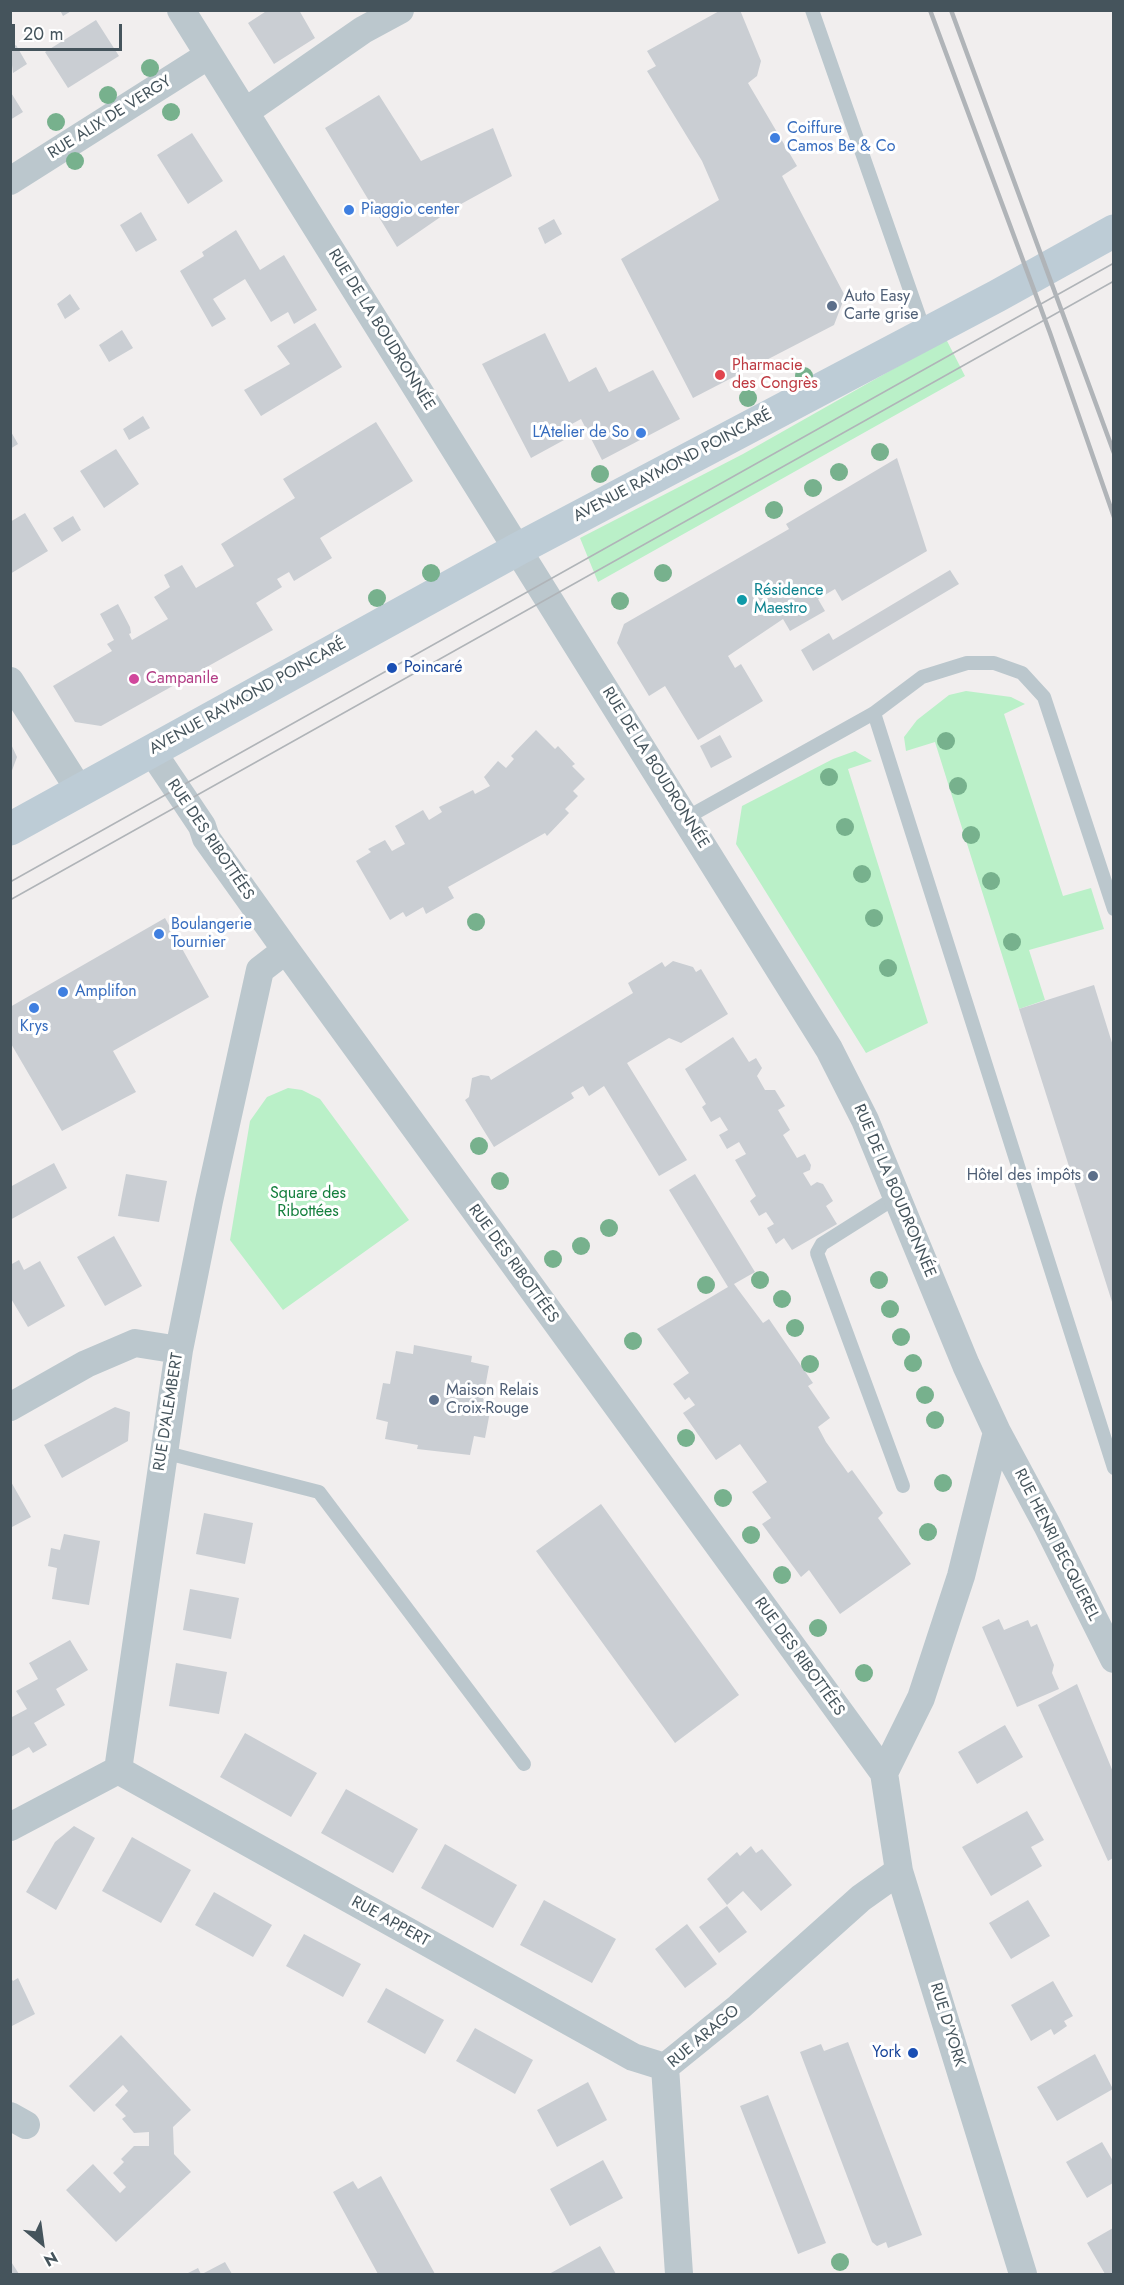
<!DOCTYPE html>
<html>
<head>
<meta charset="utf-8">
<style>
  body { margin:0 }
  #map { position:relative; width:1124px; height:2285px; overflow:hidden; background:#f1eeee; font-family:Jost,sans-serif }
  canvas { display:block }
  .frame { position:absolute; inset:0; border:12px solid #45545c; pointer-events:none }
  .north { position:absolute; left:12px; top:2213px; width:60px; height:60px; -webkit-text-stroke:4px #fff; paint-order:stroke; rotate:151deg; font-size:16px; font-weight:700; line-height:24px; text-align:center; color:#45545c }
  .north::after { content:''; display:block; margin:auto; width:21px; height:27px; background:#45545c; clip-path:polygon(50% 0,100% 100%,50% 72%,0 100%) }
  .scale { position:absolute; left:12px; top:24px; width:110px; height:27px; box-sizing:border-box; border:3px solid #45545c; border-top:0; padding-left:8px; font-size:18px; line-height:21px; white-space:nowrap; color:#45545c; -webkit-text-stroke:4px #fff; paint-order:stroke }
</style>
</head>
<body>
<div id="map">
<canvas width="1124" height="2285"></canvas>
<div class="frame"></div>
<div class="north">N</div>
<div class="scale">20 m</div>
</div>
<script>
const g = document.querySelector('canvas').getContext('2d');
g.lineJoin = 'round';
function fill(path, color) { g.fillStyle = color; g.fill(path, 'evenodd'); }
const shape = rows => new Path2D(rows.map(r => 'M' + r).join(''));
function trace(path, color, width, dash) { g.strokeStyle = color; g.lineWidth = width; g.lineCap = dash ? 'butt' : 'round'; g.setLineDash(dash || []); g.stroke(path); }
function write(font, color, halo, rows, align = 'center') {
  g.font = font + ' Jost,sans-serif'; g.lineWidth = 6; g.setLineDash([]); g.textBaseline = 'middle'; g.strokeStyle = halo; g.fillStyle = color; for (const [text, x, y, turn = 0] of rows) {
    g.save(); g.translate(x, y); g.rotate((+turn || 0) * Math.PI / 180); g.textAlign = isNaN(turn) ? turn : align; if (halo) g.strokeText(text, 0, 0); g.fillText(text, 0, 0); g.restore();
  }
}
const green = shape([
  [946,339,965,376,598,582,580,538,743,454],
  [966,691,1011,697,1025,704,1004,714,1063,896,1091,888,1104,929,1029,950,1045,1000,1019,1009,935,742,906,751,904,737,917,720,949,695],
  [855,751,872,761,848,769,928,1023,866,1053,736,844,742,806,833,759],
  [288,1088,302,1090,320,1099,409,1220,283,1310,230,1240,250,1121,267,1097]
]);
const building = shape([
  [60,10,73,10,63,16],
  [268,10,299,10,315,38,274,64,248,23],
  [721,10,740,10,761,61,757,76,748,83,797,166,782,176,845,296,834,325,693,398,621,259,719,200,702,161,647,71,656,66,647,51],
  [96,20,119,56,68,88,45,52],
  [16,45,27,64,13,73,10,49],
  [10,91,23,112,10,120],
  [379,95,421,161,493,128,512,176,452,209,397,247,325,128],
  [192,133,223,181,188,204,157,155],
  [141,212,157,240,136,252,120,225],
  [554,219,562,234,545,244,538,228],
  [236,230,260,270,284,255,317,310,294,324,288,312,271,322,245,279,213,299,226,319,212,327,180,271,204,256,202,252],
  [70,294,80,309,65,319,57,304],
  [315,323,342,367,261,416,244,390,290,364,277,346],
  [122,330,133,348,109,362,99,345],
  [545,333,569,382,596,367,609,392,653,370,680,419,602,460,581,419,559,431,564,440,531,458,482,364],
  [143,416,150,428,129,440,123,429],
  [376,422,413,481,320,538,332,558,294,581,289,572,277,579,282,587,256,603,273,630,101,726,75,722,53,686,112,651,107,644,114,640,100,614,118,604,130,627,131,633,129,634,132,640,168,619,154,597,170,587,164,575,182,565,196,588,234,566,221,544,295,498,283,479],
  [10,430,18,444,10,449],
  [116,449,139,484,104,508,80,471],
  [897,458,927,551,842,601,835,589,818,599,825,611,790,631,783,619,728,656,735,668,741,664,763,701,698,740,665,686,649,696,617,643,624,624,789,529,786,524],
  [25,513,48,551,10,574,10,522],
  [73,516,81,530,62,542,53,528],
  [950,570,959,584,813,671,801,650,829,633,833,640],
  [536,730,555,749,558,746,575,764,572,766,585,779,573,791,578,796,565,809,569,813,547,836,545,833,448,887,454,898,426,914,423,907,406,917,403,912,390,920,356,861,371,852,368,849,385,840,392,851,405,844,395,826,423,810,429,820,442,812,439,807,473,790,475,794,490,786,484,777,498,761,506,768,514,759,511,756],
  [720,735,732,757,711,768,700,746],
  [10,742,17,757,10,776],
  [165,918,209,997,113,1051,136,1092,62,1131,10,1042,10,1007],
  [673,961,693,967,696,972,701,969,728,1014,681,1043,669,1038,627,1063,687,1160,659,1176,604,1086,589,1096,583,1086,571,1093,574,1098,494,1147,465,1100,469,1097,472,1078,481,1075,489,1076,491,1080,633,993,628,983,662,962,665,967],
  [1094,985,1113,1046,1113,1305,1019,1009],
  [733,1037,749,1062,756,1058,762,1068,757,1076,765,1090,775,1090,785,1106,778,1110,790,1130,783,1135,797,1158,805,1154,811,1165,810,1170,803,1173,811,1186,817,1182,823,1184,833,1201,826,1206,837,1224,792,1250,784,1238,776,1244,767,1228,774,1224,766,1212,759,1216,750,1201,756,1196,735,1160,746,1154,739,1142,727,1149,719,1135,728,1130,720,1117,711,1122,702,1107,706,1104,685,1069],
  [54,1163,67,1188,10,1220,10,1187],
  [126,1174,167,1181,159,1222,118,1216],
  [695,1174,755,1272,734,1284,763,1323,769,1319,813,1383,808,1386,830,1418,818,1427,826,1442,848,1473,852,1470,883,1513,878,1518,911,1564,840,1614,809,1570,801,1577,762,1524,771,1518,752,1492,767,1482,740,1444,716,1460,683,1413,695,1405,689,1397,685,1400,673,1384,689,1373,657,1329,728,1287,669,1190],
  [114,1236,142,1286,105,1306,77,1257],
  [19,1260,24,1270,40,1261,65,1306,28,1327,10,1297,10,1265],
  [414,1345,472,1356,471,1362,489,1366,483,1399,492,1401,485,1438,474,1436,470,1455,417,1449,418,1445,385,1439,388,1422,376,1419,383,1383,390,1384,396,1351,413,1354],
  [115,1407,130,1412,128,1441,62,1478,44,1445],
  [10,1480,31,1517,10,1528],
  [601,1504,739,1695,675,1743,536,1551],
  [204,1513,253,1523,245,1564,196,1554],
  [64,1534,100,1541,89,1605,52,1599,57,1568,48,1566,51,1548,60,1550],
  [190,1589,239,1598,231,1639,183,1630],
  [999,1619,1004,1630,1028,1620,1031,1627,1037,1624,1054,1665,1052,1673,1059,1689,1017,1707,982,1627],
  [70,1640,88,1670,56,1689,65,1705,34,1723,47,1745,33,1753,29,1747,11,1757,10,1718,27,1709,16,1691,38,1679,29,1663],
  [176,1663,227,1672,219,1714,169,1706],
  [1077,1684,1113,1772,1113,1858,1108,1861,1038,1705],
  [1005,1725,1023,1757,977,1784,958,1752],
  [245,1733,317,1773,291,1817,220,1777],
  [346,1789,418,1829,393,1873,321,1833],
  [1027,1811,1044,1840,1031,1847,1042,1866,991,1896,962,1847],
  [74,1826,95,1838,56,1910,26,1892,55,1842],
  [132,1837,191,1870,161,1923,102,1891],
  [445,1844,517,1885,493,1928,421,1888],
  [751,1846,756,1853,762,1849,792,1885,761,1911,743,1891,727,1905,707,1879,737,1852,740,1856],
  [214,1892,272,1925,253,1957,195,1925],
  [544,1900,616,1939,592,1983,520,1945],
  [1028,1900,1050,1936,1011,1959,989,1923],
  [727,1906,747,1932,719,1953,699,1927],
  [687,1924,717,1964,685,1988,655,1949],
  [304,1934,361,1964,343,1997,286,1966],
  [10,1977,13,1981,18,1978,35,2014,10,2027],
  [1053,1981,1073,2016,1064,2021,1067,2026,1054,2035,1051,2029,1031,2041,1011,2005],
  [386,1988,444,2020,425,2054,367,2022],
  [475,2028,533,2060,515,2094,456,2061],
  [121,2035,191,2110,173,2127,174,2154,191,2172,116,2242,66,2190,93,2164,120,2193,126,2187,113,2173,124,2162,121,2159,134,2146,149,2146,149,2132,134,2133,122,2119,126,2116,115,2105,128,2091,123,2085,94,2112,69,2086],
  [848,2042,922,2235,888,2248,886,2242,877,2246,872,2242,800,2052,821,2044,824,2051],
  [1095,2054,1113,2089,1057,2121,1037,2087],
  [588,2082,607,2120,557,2147,537,2110],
  [768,2095,826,2243,798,2254,740,2106],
  [1102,2142,1113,2161,1113,2183,1087,2198,1066,2162],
  [603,2160,623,2198,570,2226,550,2189],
  [381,2176,435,2274,378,2274,333,2192,353,2181,358,2189],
  [1113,2228,1113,2274,1105,2274,1087,2243],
  [600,2246,616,2274,549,2274],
  [10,2260,19,2274,10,2274],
  [225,2262,232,2274,202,2274],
  [198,2268,201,2274,186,2274]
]);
const lane = shape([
  [812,10,925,333],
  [874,713,1114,1468],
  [686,818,874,713,922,677,967,663,994,663,1022,673,1044,697,1114,909],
  [898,1196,822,1244,817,1253,903,1486],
  [163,1452,319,1492,524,1764]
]);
const street = shape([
  [181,10,829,1049,865,1120,966,1365,997,1432,961,1576,921,1698,884,1773],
  [245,112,363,30,400,10],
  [10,181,209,55],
  [10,681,80,791],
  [151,750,202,826,206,838,286,950,884,1773,899,1871,1023,2274],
  [10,1407,86,1364,135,1343,179,1350],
  [997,1432,1047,1525,1114,1659],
  [118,1770,633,2057,665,2067],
  [10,1827,118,1770,179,1350,209,1201,260,970,286,950],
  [10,2116,26,2125],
  [679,2274,665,2067,739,2007,861,1898,899,1871]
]);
const secondary = shape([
  [10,829,518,549,997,296,1114,231]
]);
const tram = shape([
  [10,882,1114,263],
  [10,900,1114,281]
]);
const rail = shape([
  [930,10,1050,333,1114,517],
  [951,10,1114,453]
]);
const trees = [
  [150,68],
  [108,95],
  [171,112],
  [56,122],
  [75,161],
  [804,376],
  [748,398],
  [880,452],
  [839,472],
  [600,474],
  [813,488],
  [774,510],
  [431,573],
  [663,573],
  [377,598],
  [620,601],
  [946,741],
  [829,777],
  [958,786],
  [845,827],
  [971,835],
  [862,874],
  [991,881],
  [874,918],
  [476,922],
  [1012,942],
  [888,968],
  [479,1146],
  [500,1181],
  [609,1228],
  [581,1246],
  [553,1259],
  [760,1280],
  [879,1280],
  [706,1285],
  [782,1299],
  [890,1309],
  [795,1328],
  [901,1337],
  [633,1341],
  [913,1363],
  [810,1364],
  [925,1395],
  [935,1420],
  [686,1438],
  [943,1483],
  [723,1498],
  [928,1532],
  [751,1535],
  [782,1575],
  [818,1628],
  [864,1673],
  [840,2262]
];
const markers = [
  [775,138,6,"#3f7fe0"],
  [349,210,6,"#3f7fe0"],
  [832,306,6,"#5c6f8a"],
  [720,375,6,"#e0444e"],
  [641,433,6,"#3f7fe0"],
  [742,600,6,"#0f9aa8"],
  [392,668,6,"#1a4fb4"],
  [134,679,6,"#d1479c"],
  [159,934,6,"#3f7fe0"],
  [63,992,6,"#3f7fe0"],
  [34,1008,6,"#3f7fe0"],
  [1093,1176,6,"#5c6f8a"],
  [434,1400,6,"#5c6f8a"],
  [913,2053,6,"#1a4fb4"]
];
const streetNames = [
  ["RUE ALIX DE VERGY",110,118,-32],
  ["RUE DE LA BOUDRONNÉE",381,330,58],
  ["AVENUE RAYMOND POINCARÉ",673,466,-28],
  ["AVENUE RAYMOND POINCARÉ",248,697,-29],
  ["RUE DE LA BOUDRONNÉE",655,768,58],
  ["RUE DES RIBOTTÉES",210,840,56],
  ["RUE DE LA BOUDRONNÉE",894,1191,67],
  ["RUE DES RIBOTTÉES",513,1264,54],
  ["RUE D'ALEMBERT",169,1412,-81],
  ["RUE HENRI BECQUEREL",1056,1545,63],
  ["RUE DES RIBOTTÉES",799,1657,54],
  ["RUE APPERT",390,1922,29],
  ["RUE D'YORK",947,2025,73],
  ["RUE ARAGO",704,2037,-40]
];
const shopNames = [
  ["Coiffure",787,129],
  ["Camos Be & Co",787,147],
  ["Piaggio center",361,210],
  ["L'Atelier de So",629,433,"right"],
  ["Boulangerie",171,925],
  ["Tournier",171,943],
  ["Amplifon",75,992],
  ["Krys",34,1027,"center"]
];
const serviceNames = [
  ["Auto Easy",844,297],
  ["Carte grise",844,315],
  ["Hôtel des impôts",1081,1176,"right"],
  ["Maison Relais",446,1391],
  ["Croix-Rouge",446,1409]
];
const healthNames = [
  ["Pharmacie",732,366],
  ["des Congrès",732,384]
];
const cultureNames = [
  ["Résidence",754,591],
  ["Maestro",754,609]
];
const transitNames = [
  ["Poincaré",404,668],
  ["York",901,2053,"right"]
];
const hotelNames = [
  ["Campanile",146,679]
];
const parkNames = [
  ["Square des",308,1194],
  ["Ribottées",308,1212]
];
fill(green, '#baf0c8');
fill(building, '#caced3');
trace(lane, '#bbc7cd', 14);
trace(street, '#bbc7cd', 28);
trace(secondary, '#bdccd6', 33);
trace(tram, '#b0b4b8', 1.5);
trace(rail, '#b0b4b8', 4.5);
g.fillStyle = '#77b18d';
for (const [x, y] of trees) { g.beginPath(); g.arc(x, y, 9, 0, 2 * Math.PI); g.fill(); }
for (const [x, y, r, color] of markers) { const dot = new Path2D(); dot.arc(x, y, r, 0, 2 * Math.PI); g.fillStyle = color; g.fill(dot); trace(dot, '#fff', 2); }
write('16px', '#45545c', '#fff', streetNames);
write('16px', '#366cbe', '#fff', shopNames, 'left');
write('16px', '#4e5e75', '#fff', serviceNames, 'left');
write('16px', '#be3a42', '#fff', healthNames, 'left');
write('16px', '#0d838f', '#fff', cultureNames, 'left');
write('16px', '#164399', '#fff', transitNames, 'left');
write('16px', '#b23c85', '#fff', hotelNames, 'left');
write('16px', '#147f3d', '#fff', parkNames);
</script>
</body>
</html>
